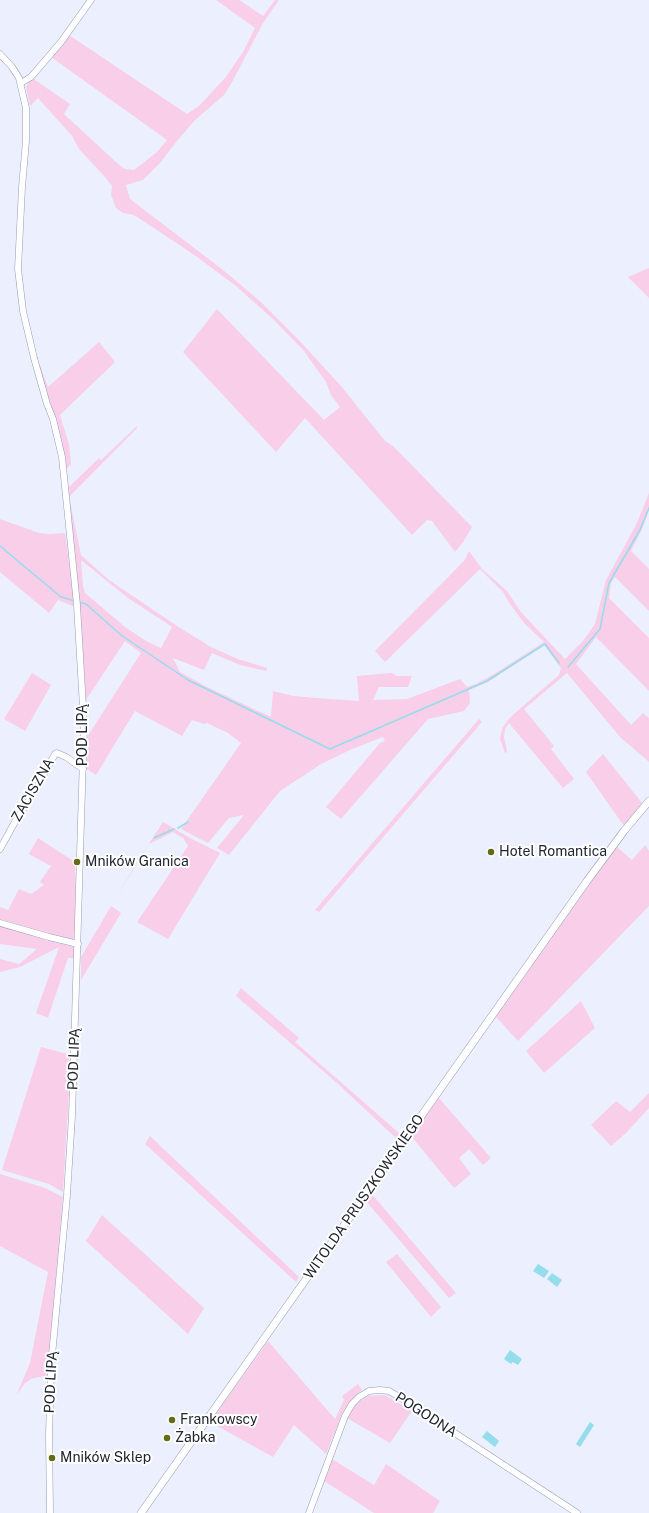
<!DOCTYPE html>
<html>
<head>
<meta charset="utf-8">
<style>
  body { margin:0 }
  canvas { display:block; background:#eceffd }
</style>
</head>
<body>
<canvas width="649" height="1513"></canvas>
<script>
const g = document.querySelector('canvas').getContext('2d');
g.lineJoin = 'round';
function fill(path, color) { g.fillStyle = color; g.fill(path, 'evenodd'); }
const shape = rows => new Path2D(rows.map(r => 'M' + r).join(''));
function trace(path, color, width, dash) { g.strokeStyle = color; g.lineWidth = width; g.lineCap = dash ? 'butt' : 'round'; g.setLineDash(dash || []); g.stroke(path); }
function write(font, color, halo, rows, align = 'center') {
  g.font = font + ' "Public Sans",sans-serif'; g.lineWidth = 4; g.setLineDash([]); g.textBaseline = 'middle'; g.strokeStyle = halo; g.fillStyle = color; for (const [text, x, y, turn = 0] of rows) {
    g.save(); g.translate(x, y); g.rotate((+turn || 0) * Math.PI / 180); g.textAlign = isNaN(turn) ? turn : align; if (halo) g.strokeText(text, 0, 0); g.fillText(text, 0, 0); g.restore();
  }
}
const green = shape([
  [216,0,239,0,263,16,275,0,279,0,263,23,231,84,224,95,195,120,177,141,160,163,143,180,126,185,130,199,223,270,261,302,297,338,341,386,385,441,393,446,472,527,463,542,455,552,432,521,427,520,412,535,305,418,276,452,183,352,217,309,324,420,340,407,331,395,326,382,304,351,274,320,236,286,193,254,134,215,123,213,116,208,111,195,112,186,105,177,79,149,72,136,38,98,30,106,26,87,32,78,70,104,64,114,117,163,125,169,134,170,157,152,167,140,51,57,69,35,187,114,199,106,225,78,243,52,255,28],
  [649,268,649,298,628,277],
  [99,342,115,362,60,415,69,444,71,464,65,470,60,436,34,349,48,387],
  [137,426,137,428,69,497,81,555,109,580,177,626,211,647,238,659,267,668,266,671,240,665,212,653,204,670,173,658,180,672,205,686,271,717,273,691,293,696,316,698,359,701,357,676,392,673,397,676,412,676,408,687,379,687,373,700,407,699,460,679,467,687,476,684,494,674,544,642,524,623,510,604,503,592,480,569,385,662,375,651,464,561,469,551,482,569,507,591,521,612,565,659,583,641,595,624,606,580,637,523,649,493,649,510,642,529,631,551,649,569,649,611,615,577,611,583,609,598,649,638,649,691,596,637,576,664,631,725,643,713,649,718,649,762,620,737,567,673,524,709,554,746,551,749,574,779,563,788,509,723,505,729,504,737,507,752,505,753,500,739,502,729,507,721,515,713,559,675,561,668,544,645,488,682,469,690,470,703,464,711,428,719,341,819,326,807,380,743,385,741,383,737,352,749,321,764,280,791,229,855,217,848,244,815,229,818,208,843,181,829,241,743,228,733,207,723,204,724,192,720,182,736,135,711,96,775,87,769,87,737,141,653,125,641,86,700,79,596,69,497,68,488,99,458,101,460],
  [81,560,128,598,172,627,161,648,148,642,125,627,85,593,83,586],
  [0,519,39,533,50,534,65,533,74,598,73,606,58,600,49,613,0,572],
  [32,673,51,685,25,731,4,719],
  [479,719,482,722,319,912,315,910],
  [603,754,642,803,624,826,586,772],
  [163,822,190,838,220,853,168,939,137,922,188,846,183,838,173,832,149,844,111,906,121,913,81,980,81,957,136,864],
  [38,838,75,862,76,916,75,941,0,920,0,907,8,910,19,889,31,894,44,885,40,882,51,866,29,854],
  [645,845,649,851,649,906,518,1041,496,1017,616,846,632,860],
  [0,924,46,940,74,947,75,958,68,958,48,1018,36,1013,59,947,20,967,0,972,0,959,19,964,37,949,0,944],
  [241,988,299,1038,295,1042,400,1134,397,1139,337,1083,236,996],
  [581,1001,595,1028,544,1073,526,1051],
  [41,1047,71,1055,63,1192,49,1184,2,1170],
  [649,1093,649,1108,626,1133,611,1146,591,1125,616,1101,630,1112],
  [439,1098,491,1158,483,1165,469,1149,459,1158,471,1174,454,1188,411,1136],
  [150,1136,299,1277,296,1282,145,1144],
  [0,1174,45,1188,63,1197,47,1376,33,1378,25,1383,16,1396,30,1363,48,1272,0,1246],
  [371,1193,456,1293,449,1298,365,1200],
  [102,1215,204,1308,188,1334,86,1241],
  [397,1254,441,1307,431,1317,386,1262],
  [268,1341,335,1419,344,1400,342,1396,358,1384,362,1390,349,1402,342,1414,326,1454,294,1425,273,1457,210,1422],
  [385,1395,412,1411,390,1443,347,1418,355,1405,368,1396],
  [332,1459,374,1485,386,1464,440,1501,433,1513,374,1513,324,1481]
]);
const water = shape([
  [538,1264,549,1271,544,1278,533,1271],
  [552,1273,562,1280,557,1287,547,1279],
  [510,1350,522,1359,518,1365,513,1362,511,1364,504,1359],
  [590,1422,594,1425,580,1447,576,1444],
  [487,1431,499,1441,495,1447,482,1437]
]);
const stream = shape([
  [0,546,61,597,75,601],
  [79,602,86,604,121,635,188,680,330,749,487,681,545,644,559,663],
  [568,667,600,629,609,583,640,530,649,508],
  [178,828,188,822],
  [154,838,174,829],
  [85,867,111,855]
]);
const minor = shape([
  [0,54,12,67,19,78,26,108,26,141,22,187,18,269,23,311,34,358,47,404,53,419,62,457,77,605,84,724,72,1116,67,1195,51,1366,49,1436,50,1513],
  [21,83,31,77,61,42,91,0],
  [0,849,16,820,33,794,55,754,57,753,66,757,83,769],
  [0,923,49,937,78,944],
  [309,1513,345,1416,352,1404,359,1397,369,1391,380,1390,389,1391,406,1401,577,1513]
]);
const tertiary = shape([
  [141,1513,587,881,624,831,649,801]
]);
const markers = [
  [491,852,4,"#636c12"],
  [77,862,4,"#636c12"],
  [172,1420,4,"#636c12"],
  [167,1438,4,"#636c12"],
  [52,1458,4,"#636c12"]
];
const streetNames = [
  ["POD LIPĄ",83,735,-90],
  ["ZACISZNA",33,790,-60],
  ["POD LIPĄ",74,1059,-88],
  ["WITOLDA PRUSZKOWSKIEGO",364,1197,-55],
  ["POD LIPĄ",51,1382,-87],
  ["POGODNA",426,1415,33]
];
const poiNames = [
  ["Hotel Romantica",499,852],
  ["Mników Granica",85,862],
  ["Frankowscy",180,1420],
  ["Żabka",175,1438],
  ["Mników Sklep",60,1458]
];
fill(green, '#f9cee9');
fill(water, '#93ddec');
trace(stream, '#93ddec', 1.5);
trace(minor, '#949bbb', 7);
trace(tertiary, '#949bbb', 8);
trace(minor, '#fff', 6);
trace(tertiary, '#fff', 7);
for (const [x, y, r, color] of markers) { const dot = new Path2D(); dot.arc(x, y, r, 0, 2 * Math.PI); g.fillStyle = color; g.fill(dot); trace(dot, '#fff', 1.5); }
write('14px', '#222531', '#fff', streetNames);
write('14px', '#222531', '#fff', poiNames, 'left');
</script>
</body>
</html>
